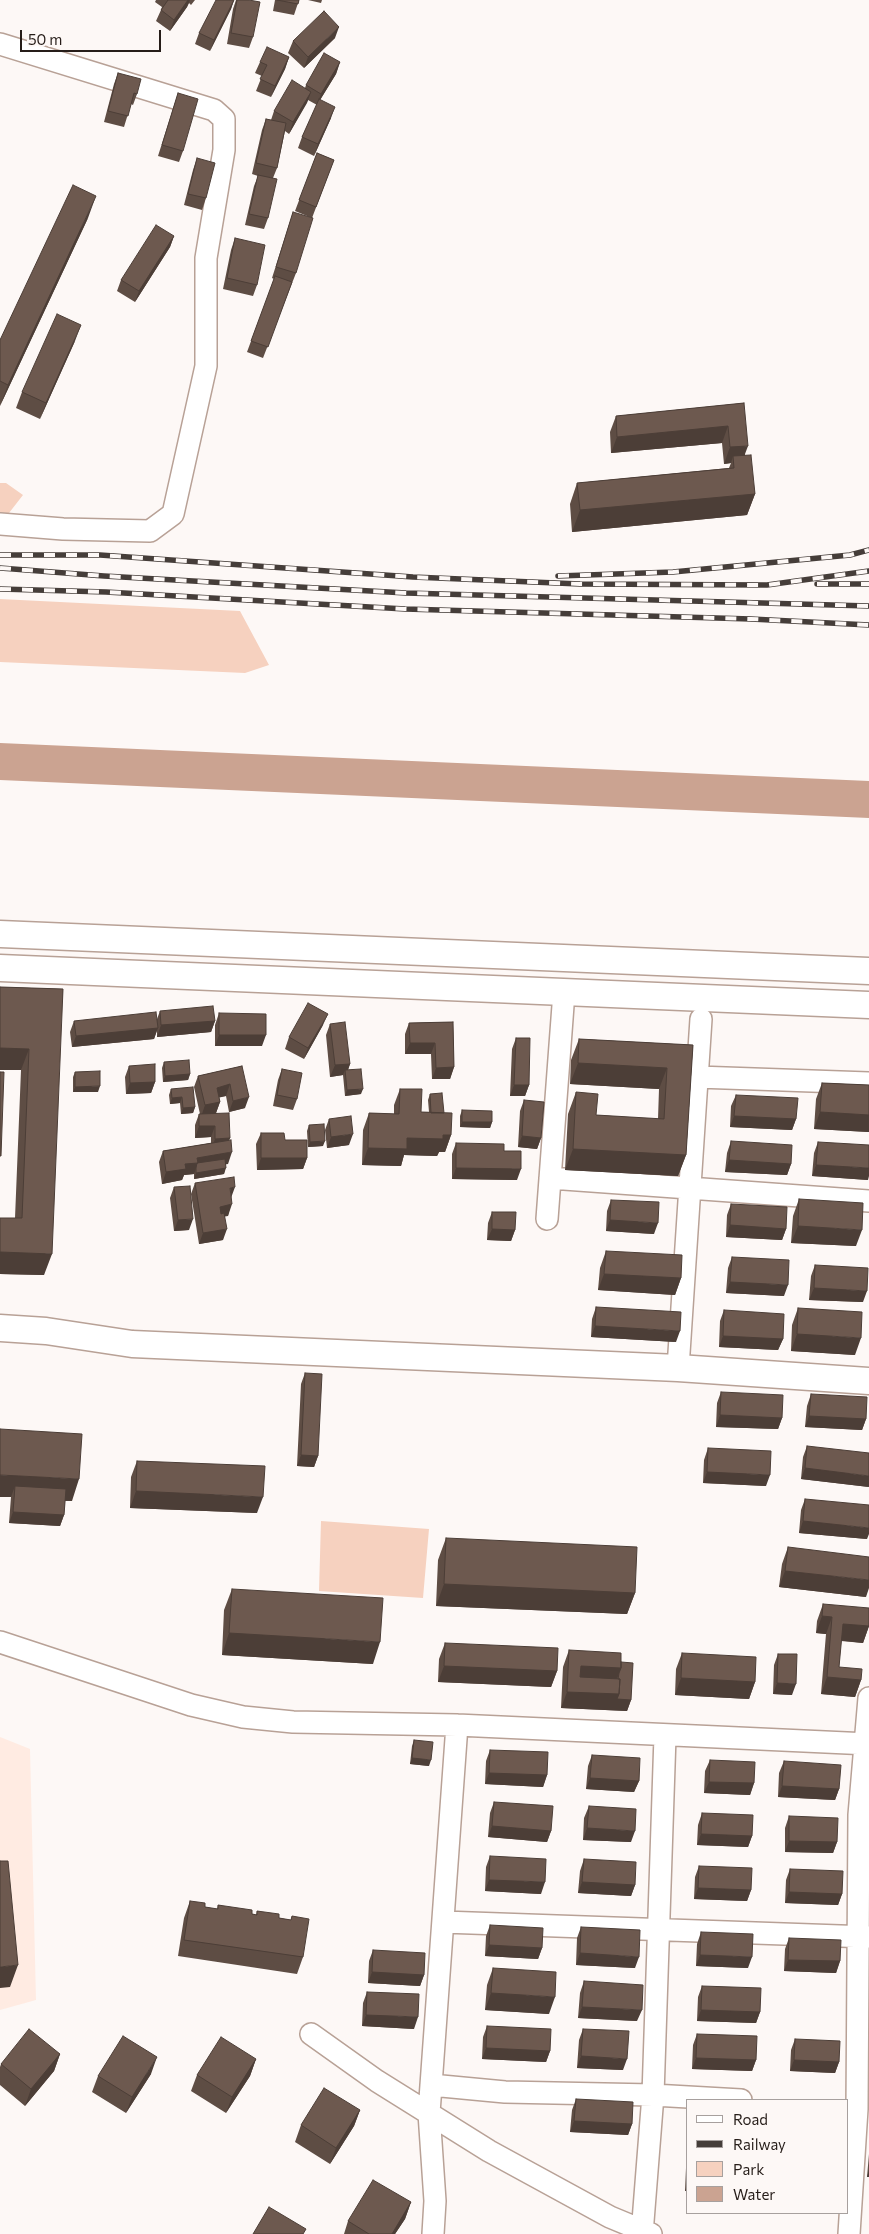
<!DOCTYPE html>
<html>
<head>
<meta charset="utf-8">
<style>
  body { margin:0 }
  #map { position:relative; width:869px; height:2234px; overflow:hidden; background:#fdf8f6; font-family:Commissioner,sans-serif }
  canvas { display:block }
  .legend { position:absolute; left:686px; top:2099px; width:162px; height:115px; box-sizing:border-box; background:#fdf8f6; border:1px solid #a7a09e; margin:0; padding:6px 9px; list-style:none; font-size:15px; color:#261d19 }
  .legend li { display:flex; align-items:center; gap:10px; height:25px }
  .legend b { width:25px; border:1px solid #a7a09e }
  .scale { position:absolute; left:20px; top:30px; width:141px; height:22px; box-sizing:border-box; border:2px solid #261d19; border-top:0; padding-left:6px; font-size:15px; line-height:18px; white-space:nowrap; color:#261d19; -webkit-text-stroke:4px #fdf8f6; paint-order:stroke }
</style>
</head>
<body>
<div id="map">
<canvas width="869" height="2234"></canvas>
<ul class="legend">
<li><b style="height:6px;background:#fff"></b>Road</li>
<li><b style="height:6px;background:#453d39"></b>Railway</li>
<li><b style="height:14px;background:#f6d1bf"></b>Park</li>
<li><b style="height:14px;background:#cba391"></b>Water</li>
</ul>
<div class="scale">50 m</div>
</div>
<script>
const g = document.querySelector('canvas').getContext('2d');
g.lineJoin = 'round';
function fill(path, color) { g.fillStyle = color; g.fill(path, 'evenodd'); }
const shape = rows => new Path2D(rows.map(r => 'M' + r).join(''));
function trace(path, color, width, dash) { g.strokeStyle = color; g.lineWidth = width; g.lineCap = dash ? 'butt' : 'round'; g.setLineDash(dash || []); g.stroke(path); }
const built = shape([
  [0,1737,30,1749,36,2000,0,2010]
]);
const green = shape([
  [0,483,6,483,23,495,9,513,0,513],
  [0,599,240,611,269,665,245,673,0,662],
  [321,1521,429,1529,423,1598,319,1591]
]);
const water = shape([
  [0,743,869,781,869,818,0,780]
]);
const minor = shape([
  [0,44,214,110,224,119,224,150,206,258,206,366,173,514,150,531,63,529,0,524],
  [697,1077,869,1083],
  [550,1178,869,1201],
  [547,1219,564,992],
  [678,1368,701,1019],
  [0,1642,191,1705,243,1717,293,1722,457,1725,869,1744],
  [443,1922,869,1937],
  [311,2034,377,2081,489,2151,610,2217,651,2234],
  [431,2085,505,2092,653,2095,741,2100],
  [433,2234,435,2201,429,2113,457,1725],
  [642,2234,653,2095,665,1736],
  [849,2234,857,2109,859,1815,869,1698]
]);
const tertiary = shape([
  [0,934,869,971],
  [0,968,869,1005],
  [0,1328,46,1331,132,1344,678,1368,869,1381]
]);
const rail = shape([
  [0,555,100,555,413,577,580,584,767,585,869,571],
  [0,568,104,576,406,593,869,606],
  [558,576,673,572,850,555,869,550],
  [817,584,869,584],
  [0,589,106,592,405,609,751,619,869,625]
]);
const wall = shape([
  [156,0,195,0,191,5,189,3,187,7,170,31,156,21,161,10,162,7,155,2],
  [234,0,231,9,210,51,195,44,199,33],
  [236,0,249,0,253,37,249,48,227,44,233,9],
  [275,0,299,0,294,15,273,11],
  [308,0,322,0,321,3],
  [335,38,304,68,288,53,293,41],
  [289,57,285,69,271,97,256,91,262,76,255,73,260,62],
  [340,62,336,74,320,100,331,118,314,156,298,148,302,137,317,105,308,100,289,134,285,131,277,168,273,178,268,218,264,229,245,225,254,186,258,176,252,174,262,130,266,119,271,120,274,111,305,88,306,85],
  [118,73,137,94,133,105,131,104,124,127,104,122,114,84],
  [178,93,183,151,179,162,158,156],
  [317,153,334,160,312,218,295,211],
  [197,158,206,198,202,210,184,205,193,170],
  [293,212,296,273,263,358,247,352,274,279,272,278],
  [88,218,0,406,0,340],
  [174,236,170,247,135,302,117,291,121,280],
  [235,238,257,285,253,296,223,289,231,250],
  [75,341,40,419,16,408,22,392],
  [744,403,745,455,755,494,747,515,572,532,570,504,577,483,729,468,731,463,724,464,722,443,611,453,610,432,616,416],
  [0,987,63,989,44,1275,0,1274,0,1218,15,1218,21,1070,0,1070],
  [160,1011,215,1021,211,1032,157,1037,157,1030,154,1039,72,1047,70,1032,74,1021,157,1019],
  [219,1013,262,1046,215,1046,215,1025],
  [453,1022,454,1067,450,1079,432,1079,431,1054,405,1054,405,1034,409,1023],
  [330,1024,350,1064,348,1070,361,1094,345,1096,343,1075,330,1077,326,1035],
  [323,1025,304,1059,285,1049,289,1037],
  [516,1038,529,1085,525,1096,510,1096,512,1049],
  [579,1039,693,1045,686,1155,678,1176,565,1170,568,1114,576,1092,596,1115,658,1119,659,1089,570,1084,571,1060],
  [164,1062,190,1074,188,1080,163,1082,162,1068],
  [129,1066,155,1082,151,1093,126,1094,125,1077],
  [242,1066,245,1108,229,1112,226,1096,219,1097,220,1102,216,1113,230,1138,229,1140,228,1164,226,1164,224,1174,194,1179,194,1174,184,1175,182,1180,162,1184,159,1162,163,1151,211,1143,211,1137,195,1138,195,1125,199,1114,200,1114,194,1087,198,1076],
  [282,1069,297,1099,293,1110,273,1106,278,1080],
  [75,1072,98,1092,73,1092,73,1077],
  [822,1083,869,1085,869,1132,814,1129,816,1099],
  [171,1089,195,1107,193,1113,181,1114,180,1103,170,1104,169,1095],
  [400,1089,421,1112,429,1112,428,1100,430,1094,444,1113,451,1135,445,1152,439,1152,437,1156,404,1155,401,1166,362,1165,363,1130,369,1113,394,1114,394,1105],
  [736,1095,796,1119,792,1130,730,1127,731,1106],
  [524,1100,541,1138,537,1149,518,1147,520,1111],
  [462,1110,492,1122,490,1128,460,1127,460,1116],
  [329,1119,349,1145,327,1148,325,1130],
  [309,1125,323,1146,308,1147,307,1131],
  [261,1133,285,1140,307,1158,303,1169,257,1170,256,1144],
  [731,1141,791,1164,787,1175,725,1172,727,1153],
  [818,1142,868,1180,812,1176,814,1153],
  [456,1143,504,1151,517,1180,452,1179,452,1154],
  [195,1183,231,1199,228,1216,225,1216,223,1240,199,1244,191,1194],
  [174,1187,189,1230,174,1231,170,1198],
  [799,1199,856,1246,791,1243,793,1216],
  [611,1200,654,1234,606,1231,607,1211],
  [731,1204,786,1229,782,1240,726,1237,727,1215],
  [492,1212,515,1230,511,1241,487,1240,488,1223],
  [606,1251,681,1278,675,1295,598,1290,600,1268],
  [732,1257,784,1296,726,1293,728,1268],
  [815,1265,863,1302,809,1300,811,1276],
  [596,1307,676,1342,591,1337,592,1319],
  [798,1308,855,1355,791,1351,792,1325],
  [724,1310,783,1339,778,1350,719,1347,720,1321],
  [305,1373,318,1456,314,1467,297,1466,301,1384],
  [721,1392,782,1418,778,1429,716,1427,717,1403],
  [811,1394,866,1419,862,1430,805,1427,807,1406],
  [0,1429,72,1501,65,1501,64,1515,60,1526,9,1523,11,1497],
  [807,1446,869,1487,801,1479,803,1457],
  [708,1448,766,1486,703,1483,704,1460],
  [137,1461,257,1513,130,1508,131,1477],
  [805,1499,867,1539,799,1533,801,1510],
  [446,1538,635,1593,627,1614,436,1606,438,1560],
  [788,1547,866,1597,779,1587,782,1564],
  [232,1589,373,1664,222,1655,224,1610],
  [823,1604,869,1626,863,1643,841,1641,839,1667,861,1680,855,1697,821,1694,826,1634,816,1633,817,1621],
  [445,1643,557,1671,551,1687,438,1682,439,1659],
  [569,1650,621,1662,631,1700,627,1711,561,1708,563,1667],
  [682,1653,755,1682,749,1699,675,1695,676,1669],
  [778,1654,792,1695,773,1694,774,1665],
  [414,1740,429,1766,410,1764,412,1746],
  [490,1750,547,1775,543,1787,485,1784,486,1761],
  [592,1755,639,1781,634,1792,586,1789,588,1766],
  [710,1760,754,1783,750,1795,704,1793,705,1771],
  [784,1761,839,1789,835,1800,778,1797,779,1773],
  [494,1802,551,1831,547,1842,488,1837,490,1813],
  [589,1806,631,1842,583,1840,584,1818],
  [702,1813,752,1836,748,1847,697,1845,698,1825],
  [789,1816,837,1842,833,1853,785,1852,785,1828],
  [490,1856,541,1894,485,1891,486,1867],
  [584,1859,635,1885,631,1896,578,1893,580,1871],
  [699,1866,751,1890,747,1901,694,1899,695,1877],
  [790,1869,842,1894,838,1905,785,1903,786,1880],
  [190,1901,205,1907,217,1909,218,1905,256,1915,257,1911,279,1918,291,1920,292,1916,303,1957,297,1974,178,1956,184,1918],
  [490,1925,542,1948,538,1959,485,1956,486,1936],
  [581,1927,635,1968,576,1965,577,1938],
  [701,1932,748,1968,696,1966,697,1944],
  [789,1938,840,1961,836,1973,784,1971,785,1949],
  [373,1950,424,1975,420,1986,368,1983,369,1961],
  [493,1968,549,2014,485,2010,487,1985],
  [584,1981,637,2021,578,2018,580,1993],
  [702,1986,760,2012,756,2023,697,2021,698,1997],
  [367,1992,414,2029,362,2026,363,2003],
  [487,2026,550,2051,546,2062,482,2059,483,2037],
  [583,2029,623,2070,577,2068,579,2040],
  [697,2034,756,2060,752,2071,692,2069,693,2045],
  [795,2039,839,2062,835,2073,790,2071,791,2050],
  [60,2054,54,2071,25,2106,0,2085,0,2067,1,2064],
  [256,2059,250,2076,226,2113,191,2091,197,2075],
  [151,2074,126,2113,92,2092,98,2076],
  [576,2099,632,2124,628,2135,570,2132,572,2110],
  [360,2110,354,2126,330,2164,295,2142,301,2125],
  [869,2154,869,2177,867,2177],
  [688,2165,688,2191,685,2191,686,2168],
  [411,2202,405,2219,395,2234,344,2234,348,2221]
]);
const shadedWall = shape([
  [188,0,190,0,187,7,170,31,174,20],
  [234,0,231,9,210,51,214,40],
  [339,27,335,38,304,68,308,57],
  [289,57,285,69,271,97,275,86],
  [340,62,336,74,317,105,321,94],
  [311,92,307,103,289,134,293,122],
  [335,107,331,118,314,156,318,144],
  [96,196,88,218,0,406,8,385],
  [174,236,170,247,135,302,139,291],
  [81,325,75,341,40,419,46,403],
  [728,426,722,443,611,453,617,437],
  [748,446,742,462,733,456,731,463,724,464,730,447],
  [755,494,747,515,572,532,580,510],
  [328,1014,323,1025,304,1059,308,1048],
  [215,1021,211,1032,157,1037,161,1025],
  [158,1028,154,1039,72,1047,76,1036],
  [219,1035,266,1035,262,1046,215,1046],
  [410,1043,435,1043,431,1054,405,1054],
  [0,1048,29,1049,21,1070,0,1070],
  [578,1063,667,1068,659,1089,570,1084],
  [350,1064,346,1075,345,1070,343,1075,330,1077,335,1065],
  [454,1067,450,1079,432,1079,436,1068],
  [190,1074,188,1080,163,1082,165,1076],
  [155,1082,151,1093,126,1094,130,1083],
  [230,1084,226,1096,213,1099,217,1088],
  [514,1085,529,1085,525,1096,510,1096],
  [100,1086,98,1092,73,1092,75,1087],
  [363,1089,361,1094,345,1096,347,1090],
  [182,1097,180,1103,170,1104,172,1098],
  [249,1097,245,1108,229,1112,233,1101],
  [220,1102,216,1113,201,1117,205,1105],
  [195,1107,193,1113,181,1114,183,1108],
  [820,1112,869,1115,869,1132,814,1129],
  [734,1116,796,1119,792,1130,730,1127],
  [462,1122,492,1122,490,1128,460,1127],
  [199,1126,215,1126,211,1137,195,1138],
  [353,1134,349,1145,327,1148,331,1137],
  [443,1135,451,1135,445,1152,439,1152,437,1156,404,1155,401,1166,362,1165,368,1148,407,1138],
  [522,1136,541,1138,537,1149,518,1147],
  [230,1138,226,1149,211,1150,215,1139],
  [325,1141,323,1146,308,1147,310,1142],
  [573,1149,686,1155,678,1176,565,1170],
  [232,1152,228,1164,196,1169,196,1168,194,1174,184,1175,182,1180,162,1184,166,1172,185,1164,197,1158],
  [261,1158,307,1158,303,1169,257,1170],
  [729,1160,791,1164,787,1175,725,1172],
  [816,1165,869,1168,869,1176,868,1180,812,1176],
  [226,1168,224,1174,194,1179,196,1173],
  [456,1168,521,1169,517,1180,452,1179],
  [235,1187,231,1198,230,1188],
  [232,1204,228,1216,216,1218,220,1207],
  [193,1219,189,1230,174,1231,178,1220],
  [610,1220,658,1223,654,1234,606,1231],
  [730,1225,786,1229,782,1240,726,1237],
  [798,1226,862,1230,856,1246,791,1243],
  [227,1229,223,1240,199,1244,203,1233],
  [492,1229,515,1230,511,1241,487,1240],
  [0,1252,52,1254,44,1275,0,1274],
  [604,1274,681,1278,675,1295,598,1290],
  [730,1282,788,1285,784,1296,726,1293],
  [814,1288,867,1291,863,1302,809,1300],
  [595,1326,680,1331,676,1342,591,1337],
  [797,1334,861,1338,855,1355,791,1351],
  [723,1336,783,1339,778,1350,719,1347],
  [720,1415,782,1418,778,1429,716,1427],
  [809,1416,866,1419,862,1430,805,1427],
  [301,1455,318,1456,314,1467,297,1466],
  [805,1468,869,1476,869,1487,801,1479],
  [707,1472,770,1475,766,1486,703,1483],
  [0,1475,79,1479,72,1501,14,1498,15,1486,11,1497,0,1497],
  [136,1491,263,1497,257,1513,130,1508],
  [13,1512,64,1515,60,1526,9,1523],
  [803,1521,869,1528,869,1534,867,1539,799,1533],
  [785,1571,869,1580,869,1588,866,1597,779,1587],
  [444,1584,635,1593,627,1614,436,1606],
  [822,1616,832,1617,826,1634,816,1633],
  [843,1624,869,1626,863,1643,836,1640],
  [229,1633,380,1642,373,1664,222,1655],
  [444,1666,557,1671,551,1687,438,1682],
  [581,1666,621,1668,615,1684,575,1682],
  [827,1677,861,1680,855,1697,821,1694],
  [681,1678,755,1682,749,1699,675,1695],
  [777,1683,796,1684,792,1695,773,1694],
  [567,1692,619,1694,631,1700,627,1711,561,1708],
  [412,1758,431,1760,429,1766,410,1764],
  [489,1773,547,1775,543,1787,485,1784],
  [590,1778,639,1781,634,1792,586,1789],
  [709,1782,754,1783,750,1795,704,1793],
  [782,1786,839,1789,835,1800,778,1797],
  [492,1826,551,1831,547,1842,488,1837],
  [587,1828,635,1831,631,1842,583,1840],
  [701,1834,752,1836,748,1847,697,1845],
  [789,1841,837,1842,833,1853,785,1852],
  [489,1880,545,1882,541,1894,485,1891],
  [582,1882,635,1885,631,1896,578,1893],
  [698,1888,751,1890,747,1901,694,1899],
  [789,1892,842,1894,838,1905,785,1903],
  [489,1945,542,1948,538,1959,485,1956],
  [580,1953,639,1957,635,1968,576,1965],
  [700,1955,752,1957,748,1968,696,1966],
  [788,1960,840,1961,836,1973,784,1971],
  [18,1965,10,1987,0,1988,0,1967],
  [372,1972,424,1975,420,1986,368,1983],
  [491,1993,555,1997,549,2014,485,2010],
  [582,2007,642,2010,637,2021,578,2018],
  [701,2010,760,2012,756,2023,697,2021],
  [366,2015,418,2017,414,2029,362,2026],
  [486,2048,550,2051,546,2062,482,2059],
  [60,2054,54,2071,25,2106,31,2089],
  [581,2056,627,2059,623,2070,577,2068],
  [157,2057,151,2074,126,2113,132,2097],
  [696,2058,756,2060,752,2071,692,2069],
  [256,2059,250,2076,226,2113,232,2097],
  [794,2060,839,2062,835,2073,790,2071],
  [360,2110,354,2126,330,2164,336,2148],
  [574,2121,632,2124,628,2135,570,2132],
  [869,2170,869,2177,867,2177],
  [688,2183,688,2191,685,2191],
  [411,2202,405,2219,395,2234,392,2234]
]);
const building = shape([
  [168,0,188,0,174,20,161,10,168,0],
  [216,0,234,0,214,40,199,33,216,0],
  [237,0,249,0,260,2,253,37,231,33,237,0],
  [277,0,299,0,298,4,277,0],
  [324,11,339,27,308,57,293,41,324,11],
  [267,47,289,57,275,86,260,79,267,65,260,62,267,47],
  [324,53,340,62,321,94,306,85,324,53],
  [118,73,141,79,137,94,134,93,128,116,108,111,118,73],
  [292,80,311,92,293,122,274,111,292,80],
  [178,93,198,99,183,151,162,145,178,93],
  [319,99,335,107,318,144,302,137,319,99],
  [266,119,286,123,277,168,256,163,266,119],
  [317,153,334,160,316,207,299,200,317,153],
  [197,158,215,163,206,198,188,194,197,158],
  [258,175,277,179,268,218,249,214,258,175],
  [73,185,96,196,8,385,0,381,0,340,73,185],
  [293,212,313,218,296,273,276,267,293,212],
  [156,225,174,236,139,291,121,280,156,225],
  [235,238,265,245,257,285,227,278,235,238],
  [275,276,292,282,268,347,251,341,275,276],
  [57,314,81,325,46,403,22,392,57,314],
  [744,403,748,446,730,447,728,426,617,437,616,416,744,403],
  [751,455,755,494,580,510,577,483,734,468,733,456,751,455],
  [0,987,63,989,52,1254,0,1252,0,1218,22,1218,29,1049,0,1048,0,987],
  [308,1003,328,1014,308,1048,289,1037,308,1003],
  [213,1006,215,1021,161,1025,160,1011,213,1006],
  [156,1012,158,1028,76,1036,74,1021,156,1012],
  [219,1013,266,1014,266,1035,219,1035,219,1013],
  [345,1022,350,1064,335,1065,330,1024,345,1022],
  [453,1022,454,1067,436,1068,435,1043,410,1043,409,1023,453,1022],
  [516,1038,530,1038,529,1085,514,1085,516,1038],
  [579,1039,693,1045,686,1155,573,1149,576,1092,598,1094,596,1115,664,1119,667,1068,578,1063,579,1039],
  [189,1060,190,1074,165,1076,164,1062,189,1060],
  [155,1064,155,1082,130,1083,129,1066,155,1064],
  [242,1066,249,1097,233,1101,230,1084,217,1088,220,1102,205,1105,198,1076,242,1066],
  [282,1069,302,1073,297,1099,277,1095,282,1069],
  [361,1069,363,1089,347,1090,345,1070,361,1069],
  [100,1071,100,1086,75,1087,75,1072,100,1071],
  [0,1072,4,1072,1,1156,0,1156,0,1072],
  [822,1083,869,1085,869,1115,820,1112,822,1083],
  [193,1087,195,1107,183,1108,182,1097,172,1098,171,1089,193,1087],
  [400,1089,422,1089,421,1112,452,1113,451,1135,443,1135,443,1139,407,1138,407,1149,368,1148,369,1113,399,1114,400,1089],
  [442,1093,444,1113,431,1113,430,1094,442,1093],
  [736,1095,798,1098,796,1119,734,1116,736,1095],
  [524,1100,544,1102,541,1138,522,1136,524,1100],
  [462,1110,492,1111,492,1122,462,1122,462,1110],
  [229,1113,230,1138,215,1139,215,1126,199,1126,199,1114,229,1113],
  [351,1116,353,1134,331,1137,329,1119,351,1116],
  [324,1124,325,1141,310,1142,309,1125,324,1124],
  [261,1133,284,1133,285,1140,307,1140,307,1158,261,1158,261,1133],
  [231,1140,232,1152,197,1158,198,1163,185,1164,186,1169,166,1172,163,1151,231,1140],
  [731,1141,792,1145,791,1164,729,1160,731,1141],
  [818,1142,869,1145,869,1168,816,1165,818,1142],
  [456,1143,504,1144,504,1151,521,1151,521,1169,456,1168,456,1143],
  [225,1159,226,1168,196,1173,196,1168,197,1163,225,1159],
  [234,1177,235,1187,230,1188,232,1204,220,1207,221,1214,224,1213,227,1229,203,1233,195,1183,234,1177],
  [190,1186,193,1219,178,1220,174,1187,190,1186],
  [799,1199,863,1203,862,1230,798,1226,799,1199],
  [611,1200,659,1202,658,1223,610,1220,611,1200],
  [731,1204,787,1207,786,1229,730,1225,731,1204],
  [492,1212,516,1212,515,1230,492,1229,492,1212],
  [606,1251,682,1255,681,1278,604,1274,606,1251],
  [732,1257,789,1260,788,1285,730,1282,732,1257],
  [815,1265,868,1268,867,1291,814,1288,815,1265],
  [596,1307,681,1312,680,1331,595,1326,596,1307],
  [798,1308,862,1312,861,1338,797,1334,798,1308],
  [724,1310,784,1314,783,1339,723,1336,724,1310],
  [305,1373,322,1374,318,1456,301,1455,305,1373],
  [721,1392,783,1395,782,1418,720,1415,721,1392],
  [811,1394,867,1397,866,1419,809,1416,811,1394],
  [0,1429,82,1434,79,1479,0,1475,0,1429],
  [807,1446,869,1453,869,1476,805,1468,807,1446],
  [708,1448,771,1451,770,1475,707,1472,708,1448],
  [137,1461,265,1466,263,1497,136,1491,137,1461],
  [15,1486,66,1489,64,1515,13,1512,15,1486],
  [805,1499,869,1505,869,1528,803,1521,805,1499],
  [446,1538,637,1547,635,1593,444,1584,446,1538],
  [788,1547,869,1557,869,1580,785,1571,788,1547],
  [232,1589,383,1598,380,1642,229,1633,232,1589],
  [823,1604,869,1608,869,1626,843,1624,839,1667,862,1669,861,1680,827,1677,832,1617,822,1616,823,1604],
  [445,1643,558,1648,557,1671,444,1666,445,1643],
  [569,1650,621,1653,621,1668,581,1666,580,1677,620,1679,619,1694,567,1692,569,1650],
  [682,1653,756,1657,755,1682,681,1678,682,1653],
  [778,1654,797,1654,796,1684,777,1683,778,1654],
  [621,1662,633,1663,631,1700,617,1699,619,1694,620,1679,618,1679,619,1673,621,1668,621,1662],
  [414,1740,433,1742,431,1760,412,1758,414,1740],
  [490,1750,548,1752,547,1775,489,1773,490,1750],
  [592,1755,640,1758,639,1781,590,1778,592,1755],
  [710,1760,755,1762,754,1783,709,1782,710,1760],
  [784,1761,841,1765,839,1789,782,1786,784,1761],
  [494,1802,553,1806,551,1831,492,1826,494,1802],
  [589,1806,636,1809,635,1831,587,1828,589,1806],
  [702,1813,753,1815,752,1836,701,1834,702,1813],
  [789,1816,838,1818,837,1842,789,1841,789,1816],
  [490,1856,546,1859,545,1882,489,1880,490,1856],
  [584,1859,636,1862,635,1885,582,1882,584,1859],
  [0,1861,8,1861,18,1965,0,1967,0,1861],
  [699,1866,752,1868,751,1890,698,1888,699,1866],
  [790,1869,843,1871,842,1894,789,1892,790,1869],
  [190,1901,205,1903,205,1907,218,1909,218,1905,252,1910,252,1914,257,1915,257,1911,279,1914,279,1918,291,1920,292,1916,309,1919,303,1957,184,1940,190,1901],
  [490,1925,543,1928,542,1948,489,1945,490,1925],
  [581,1927,640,1930,639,1957,580,1953,581,1927],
  [701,1932,753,1934,752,1957,700,1955,701,1932],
  [789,1938,841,1940,840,1961,788,1960,789,1938],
  [373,1950,425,1953,424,1975,372,1972,373,1950],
  [493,1968,556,1972,555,1997,491,1993,493,1968],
  [584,1981,643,1985,642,2010,582,2007,584,1981],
  [702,1986,761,1988,760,2012,701,2010,702,1986],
  [367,1992,419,1994,418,2017,366,2015,367,1992],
  [487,2026,551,2029,550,2051,486,2048,487,2026],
  [29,2029,60,2054,31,2089,1,2064,29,2029],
  [583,2029,629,2031,627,2059,581,2056,583,2029],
  [697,2034,757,2036,756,2060,696,2058,697,2034],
  [123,2036,157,2057,132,2097,98,2076,123,2036],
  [221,2037,256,2059,232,2097,197,2075,221,2037],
  [795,2039,840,2041,839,2062,794,2060,795,2039],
  [324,2088,360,2110,336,2148,301,2125,324,2088],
  [576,2099,633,2102,632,2124,574,2121,576,2099],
  [373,2180,411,2202,392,2234,369,2234,348,2221,373,2180],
  [269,2207,306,2229,303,2234,253,2234,269,2207]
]);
fill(built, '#ffebe2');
fill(green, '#f6d1bf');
fill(water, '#cba391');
trace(minor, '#b8a196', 24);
trace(tertiary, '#b8a196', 29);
trace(minor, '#fff', 21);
trace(tertiary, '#fff', 26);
trace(rail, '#453d39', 5.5);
trace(rail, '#fdf8f6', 4, [11]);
fill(wall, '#5e4d44');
fill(shadedWall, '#4c3e37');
fill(building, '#6d594f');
trace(building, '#4c3e37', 1);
</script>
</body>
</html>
